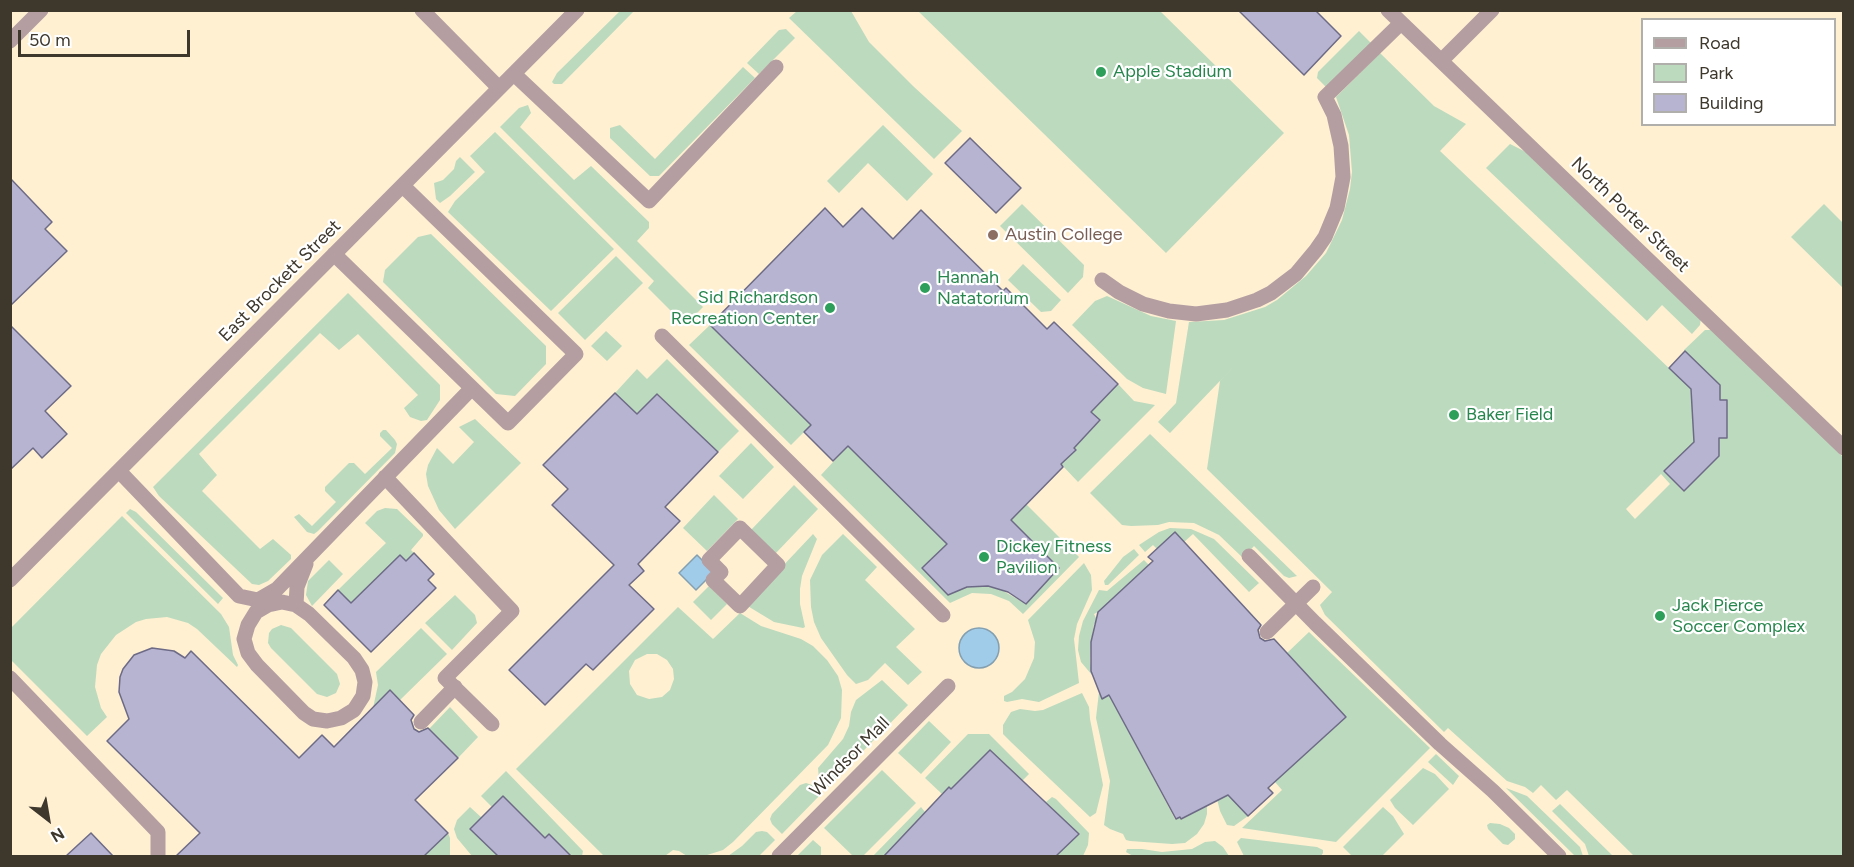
<!DOCTYPE html>
<html>
<head>
<meta charset="utf-8">
<style>
  body { margin:0 }
  #map { position:relative; width:1854px; height:867px; overflow:hidden; background:#fff0d2; font-family:Figtree,sans-serif }
  canvas { display:block }
  .frame { position:absolute; inset:0; border:12px solid #3d372c; pointer-events:none }
  .legend { position:absolute; left:1641px; top:18px; width:195px; height:108px; box-sizing:border-box; background:#fff; border:2px solid #b1afab; margin:0; padding:8px 10px; list-style:none; font-size:18px; color:#3d372c }
  .legend li { display:flex; align-items:center; gap:12px; height:30px }
  .legend b { width:30px; border:2px solid #b1afab }
  .north { position:absolute; left:18px; top:789px; width:60px; height:60px; -webkit-text-stroke:4px #fff; paint-order:stroke; rotate:149deg; font-size:16px; font-weight:700; line-height:24px; text-align:center; color:#3d372c }
  .north::after { content:''; display:block; margin:auto; width:21px; height:27px; background:#3d372c; clip-path:polygon(50% 0,100% 100%,50% 72%,0 100%) }
  .scale { position:absolute; left:18px; top:30px; width:172px; height:27px; box-sizing:border-box; border:3px solid #3d372c; border-top:0; padding-left:8px; font-size:18px; line-height:21px; white-space:nowrap; color:#3d372c; -webkit-text-stroke:4px #fff; paint-order:stroke }
</style>
</head>
<body>
<div id="map">
<canvas width="1854" height="867"></canvas>
<div class="frame"></div>
<ul class="legend">
<li><b style="height:8px;background:#b59ea1"></b>Road</li>
<li><b style="height:16px;background:#bcdabe"></b>Park</li>
<li><b style="height:16px;background:#b7b4d2"></b>Building</li>
</ul>
<div class="north">N</div>
<div class="scale">50 m</div>
</div>
<script>
const g = document.querySelector('canvas').getContext('2d');
g.lineJoin = 'round';
function fill(path, color) { g.fillStyle = color; g.fill(path, 'evenodd'); }
const shape = rows => new Path2D(rows.map(r => 'M' + r).join(''));
function trace(path, color, width, dash) { g.strokeStyle = color; g.lineWidth = width; g.lineCap = dash ? 'butt' : 'round'; g.setLineDash(dash || []); g.stroke(path); }
function write(font, color, halo, rows, align = 'center') {
  g.font = font + ' Figtree,sans-serif'; g.lineWidth = 4.5; g.setLineDash([]); g.textBaseline = 'middle'; g.strokeStyle = halo; g.fillStyle = color; for (const [text, x, y, turn = 0] of rows) {
    g.save(); g.translate(x, y); g.rotate((+turn || 0) * Math.PI / 180); g.textAlign = isNaN(turn) ? turn : align; if (halo) g.strokeText(text, 0, 0); g.fillText(text, 0, 0); g.restore();
  }
}
const green = shape([
  [620,11,634,11,562,84,554,84,552,82,557,73],
  [797,11,851,11,869,42,913,86,962,131,934,159,789,18],
  [918,11,1160,11,1284,133,1166,253],
  [786,29,795,38,759,74,747,63,779,30],
  [1359,31,1371,43,1326,87,1317,78,1318,72],
  [1380,53,1434,106,1466,124,1440,151,1691,389,1694,442,1664,471,1683,491,1719,456,1719,438,1727,437,1727,400,1720,400,1720,385,1684,350,1705,330,1714,330,1843,457,1843,856,1634,856,1567,790,1556,800,1541,785,1533,793,1525,787,1507,781,1448,728,1444,732,1325,615,1320,605,1332,592,1207,469,1220,381,1241,359,1170,433,1158,422,1176,403,1189,322,1224,320,1265,307,1277,300,1306,276,1326,253,1342,220,1350,189,1352,172,1349,135,1336,97],
  [1661,474,1670,484,1635,519,1626,509],
  [743,67,755,78,659,176,650,176,610,138,610,128,620,125,655,159],
  [528,105,531,113,520,127,574,180,591,166,649,222,649,228,637,241,703,307,685,325,648,288,654,281,500,127,519,108],
  [883,125,933,174,907,201,868,163,839,193,827,181],
  [495,132,614,249,551,311,448,212,455,201,485,172,470,156],
  [1510,144,1534,156,1701,317,1700,325,1692,334,1662,305,1647,321,1486,168],
  [460,157,475,172,450,196,440,203,436,199,434,183,443,180,454,169,456,161],
  [1022,204,1084,265,1083,277,1068,293,1000,226],
  [1824,204,1843,223,1843,288,1791,237],
  [431,234,546,346,546,364,515,396,496,394,383,282,385,270,418,237],
  [616,256,643,283,585,340,558,313],
  [1023,264,1061,300,1051,311,1041,312,1008,280],
  [348,293,440,385,440,400,427,420,421,421,410,417,404,408,418,395,358,334,339,350,320,333,199,454,217,475,202,491,260,549,273,539,291,555,291,559,268,581,259,585,252,584,159,496,153,487],
  [1107,296,1151,316,1176,321,1166,394,1143,388,1127,379,1072,325,1095,301],
  [710,325,811,425,791,445,689,345],
  [606,331,622,346,607,361,591,346],
  [667,359,739,431,718,452,658,394,637,414,615,393,637,369,647,379],
  [1118,384,1134,401,1155,405,1078,482,1061,464,1075,450,1074,448,1100,421,1091,412],
  [475,419,521,463,455,529,439,510,428,486,426,474,428,465,437,448,453,464,474,442,459,427],
  [383,430,386,430,395,440,397,444,395,453,318,531,314,534,307,532,294,517,299,514,312,526,336,502,325,491,325,487,349,463,354,463,365,474,392,448,380,436,380,433],
  [1150,434,1297,576,1289,578,1284,576,1254,546,1243,558,1219,535,1194,523,1169,522,1158,525,1131,526,1122,525,1090,493],
  [751,443,774,467,743,499,719,476],
  [848,446,947,544,922,568,958,589,977,585,998,588,1026,604,1059,568,1008,517,1023,501,1079,557,1023,614,1009,601,991,594,972,593,950,603,821,475],
  [794,485,818,509,775,554,751,530],
  [714,495,738,519,707,551,683,528],
  [385,508,397,509,423,534,423,536,411,550,414,553,406,561,400,555,351,603,338,590,386,543,365,523,377,511],
  [130,509,136,512,223,598,218,604,126,513],
  [122,516,221,614,229,627,233,655,238,665,237,667,197,629,188,623,167,617,146,619,136,622,116,635,101,654,97,665,95,687,101,708,107,717,87,736,11,660,11,628],
  [1170,528,1191,529,1214,539,1259,583,1249,592,1193,534,1184,542,1157,549,1153,545,1145,552,1139,545,1159,532],
  [813,534,817,539,802,576,800,589,800,604,805,627,803,628,774,622,746,605],
  [843,534,877,567,865,580,915,629,896,647,922,672,908,685,885,663,868,680,856,684,847,675,821,638,814,622,811,607,810,580,822,555],
  [1134,549,1139,555,1108,585,1105,585,1104,581,1123,557],
  [329,560,343,574,312,606,306,595,308,581],
  [1144,560,1149,565,1102,610,1094,614,1098,622,1094,624,1091,642,1090,661,1092,675,1081,662,1078,650,1079,636,1083,621,1099,590,1107,591],
  [1084,563,1091,575,1092,590,1077,624,1074,639,1079,683,1039,702,1022,699,1007,702,1004,701,1004,696,1012,692,1025,679,1034,658,1035,642,1028,620],
  [709,586,727,604,711,620,693,602],
  [455,595,475,615,477,623,452,650,425,623],
  [678,607,713,639,740,613,761,626,801,639,813,646,827,660,838,676,842,690,841,718,828,745,733,842,723,850,704,856,687,856,679,851,673,850,665,856,604,856,516,769],
  [647,654,657,654,667,660,673,669,674,679,670,690,662,697,649,699,637,695,630,684,629,671,635,660],
  [281,625,291,628,337,674,340,684,336,693,327,697,317,694,271,648,268,643,269,633,272,629],
  [421,628,447,654,400,700,390,691,373,708,378,685,376,672],
  [1309,632,1430,748,1336,842,1242,828,1282,790,1275,782,1287,653],
  [882,680,908,705,828,787,819,779,818,768,843,739,849,726,851,712,856,700],
  [1099,692,1102,698,1109,695,1175,819,1180,817,1182,819,1204,807,1207,802,1207,814,1204,824,1197,834,1185,843,1172,844,1130,841,1126,840,1123,834,1110,829,1104,825,1110,781,1096,718],
  [1082,693,1089,707,1090,719,1103,785,1096,813,1090,817,1012,743,1003,734,1003,725,1011,712,1020,709,1035,711,1043,710],
  [450,707,478,737,458,758,429,729],
  [929,721,951,742,921,774,898,753],
  [968,734,989,734,1029,774,1022,781,990,750,951,789,942,794,925,778],
  [1436,754,1459,776,1453,785,1428,762],
  [1423,768,1435,774,1449,789,1413,825,1395,808,1390,800],
  [882,770,916,803,863,856,853,856,824,828],
  [506,771,583,851,582,856,571,856,549,835,545,838,504,797,492,807,481,796],
  [1220,782,1248,816,1234,826,1227,825,1220,811,1216,795],
  [806,783,812,785,821,794,782,834,772,824,770,819,772,814,800,785],
  [1506,788,1527,796,1580,847,1583,856,1575,856],
  [1052,797,1056,799,1089,833,1088,845,1083,856,1056,856,1078,834,1046,802],
  [1560,804,1613,856,1589,856,1585,844,1552,811],
  [470,807,482,818,471,829,498,856,472,856,457,838,454,829,457,820],
  [921,807,925,812,919,818,920,820,884,856,873,856],
  [1383,807,1393,816,1404,834,1382,856,1352,856,1343,847],
  [1490,823,1500,824,1509,828,1515,834,1515,839,1508,845,1503,844,1488,829,1487,825],
  [762,831,767,832,775,840,759,856,728,856,742,846,756,832],
  [448,833,450,838,450,856,424,856],
  [1241,838,1317,847,1323,850,1323,853,1321,856,1244,856,1237,842],
  [813,840,821,847,821,856,797,856],
  [1215,841,1223,847,1229,856,1133,856,1126,852,1127,849,1142,849,1162,852,1192,849,1205,842]
]);
const water = shape([
  [697,555,714,572,696,590,679,573,697,555],
  '959 648a20 20 0 1 1 40 0a20 20 0 1 1-40 0Z'
]);
const building = shape([
  [1238,10,1315,10,1341,36,1304,75,1238,10],
  [970,138,1021,188,996,213,945,163,970,138],
  [10,178,52,222,45,229,67,251,10,306,10,178],
  [825,208,843,227,862,208,893,239,921,210,1003,291,1006,288,1047,329,1054,322,1118,384,1091,412,1100,420,1074,448,1076,450,1061,464,1063,467,1011,520,1059,568,1026,604,1008,592,988,586,967,587,948,595,922,568,947,544,848,446,833,461,804,432,811,425,710,325,825,208],
  [10,325,71,386,45,411,67,434,42,458,33,448,10,470,10,325],
  [1685,351,1720,385,1720,400,1727,400,1727,438,1719,438,1719,456,1684,491,1664,471,1694,442,1691,389,1669,368,1685,351],
  [615,393,637,414,657,394,718,452,665,507,680,521,638,564,644,571,629,585,654,609,593,670,586,664,545,705,509,670,614,565,552,505,568,489,543,465,615,393],
  [1175,532,1261,625,1258,630,1260,638,1265,641,1274,639,1346,717,1268,788,1273,793,1248,816,1228,795,1181,819,1180,817,1176,819,1109,695,1102,699,1091,671,1091,642,1098,612,1153,561,1148,557,1175,532],
  [414,553,434,574,428,580,436,588,371,652,324,605,338,590,351,603,400,555,406,561,414,553],
  [152,648,174,651,185,658,191,651,299,758,322,735,334,747,390,690,414,715,411,720,414,729,419,732,428,728,458,758,415,800,448,833,424,856,176,856,200,833,107,741,129,719,119,692,120,677,123,669,134,655,152,648],
  [990,750,1079,834,1056,856,884,856,949,787,951,789,990,750],
  [503,796,545,838,549,834,571,856,498,856,470,829,503,796],
  [91,833,113,856,66,856,91,833]
]);
const minor = shape([
  [422,10,499,88],
  [1388,10,1844,448],
  [10,41,41,10],
  [1441,61,1492,10],
  [514,74,649,201,776,67],
  [334,254,508,423,576,354,403,186],
  [1102,280,1119,292,1143,304,1169,311,1196,314,1227,310,1257,300,1271,293,1296,274,1316,250,1325,237,1337,208,1340,193,1343,177,1341,146,1334,115,1325,97,1401,23],
  [662,336,943,615],
  [119,471,239,596,258,600,277,589,472,388],
  [385,477,512,611,445,678,492,724],
  [740,528,778,565,740,606,713,580,721,572,709,560,740,528],
  [1249,556,1315,623,1440,744,1493,791,1559,856],
  [10,580,577,10],
  [282,602,296,605,309,614,354,658,362,670,365,682,363,696,354,710,341,718,327,721,313,719,304,713,257,665,248,653,244,639,248,625,256,612,268,605,282,602],
  [296,605,297,587,306,564],
  [1267,632,1313,587],
  [10,678,158,832,158,856],
  [421,722,455,687],
  [779,856,948,686]
]);
const markers = [
  [1101,72,6,"#2e9e5b"],
  [993,235,6,"#8d6e63"],
  [925,288,6,"#2e9e5b"],
  [830,308,6,"#2e9e5b"],
  [1454,415,6,"#2e9e5b"],
  [984,557,6,"#2e9e5b"],
  [1660,616,6,"#2e9e5b"]
];
const leisureNames = [
  ["Apple Stadium",1113,72],
  ["Hannah",937,278],
  ["Natatorium",937,299],
  ["Sid Richardson",818,298,"right"],
  ["Recreation Center",818,319,"right"],
  ["Baker Field",1466,415],
  ["Dickey Fitness",996,547],
  ["Pavilion",996,568],
  ["Jack Pierce",1672,606],
  ["Soccer Complex",1672,627]
];
const streetNames = [
  ["North Porter Street",1630,215,44],
  ["East Brockett Street",280,281,-45],
  ["Windsor Mall",850,757,-45]
];
const educationNames = [
  ["Austin College",1005,235]
];
fill(green, '#bcdabe');
fill(water, '#a1cce9');
trace(water, '#839fb0', 1.5);
fill(building, '#b7b4d2');
trace(building, '#6d6a86', 1.5);
trace(minor, '#b59ea1', 15);
for (const [x, y, r, color] of markers) { const dot = new Path2D(); dot.arc(x, y, r, 0, 2 * Math.PI); g.fillStyle = color; g.fill(dot); trace(dot, '#fff', 2); }
write('18px', '#27864d', '#fff', leisureNames, 'left');
write('18px', '#3d372c', '#fff', streetNames);
write('18px', '#785e54', '#fff', educationNames, 'left');
</script>
</body>
</html>
